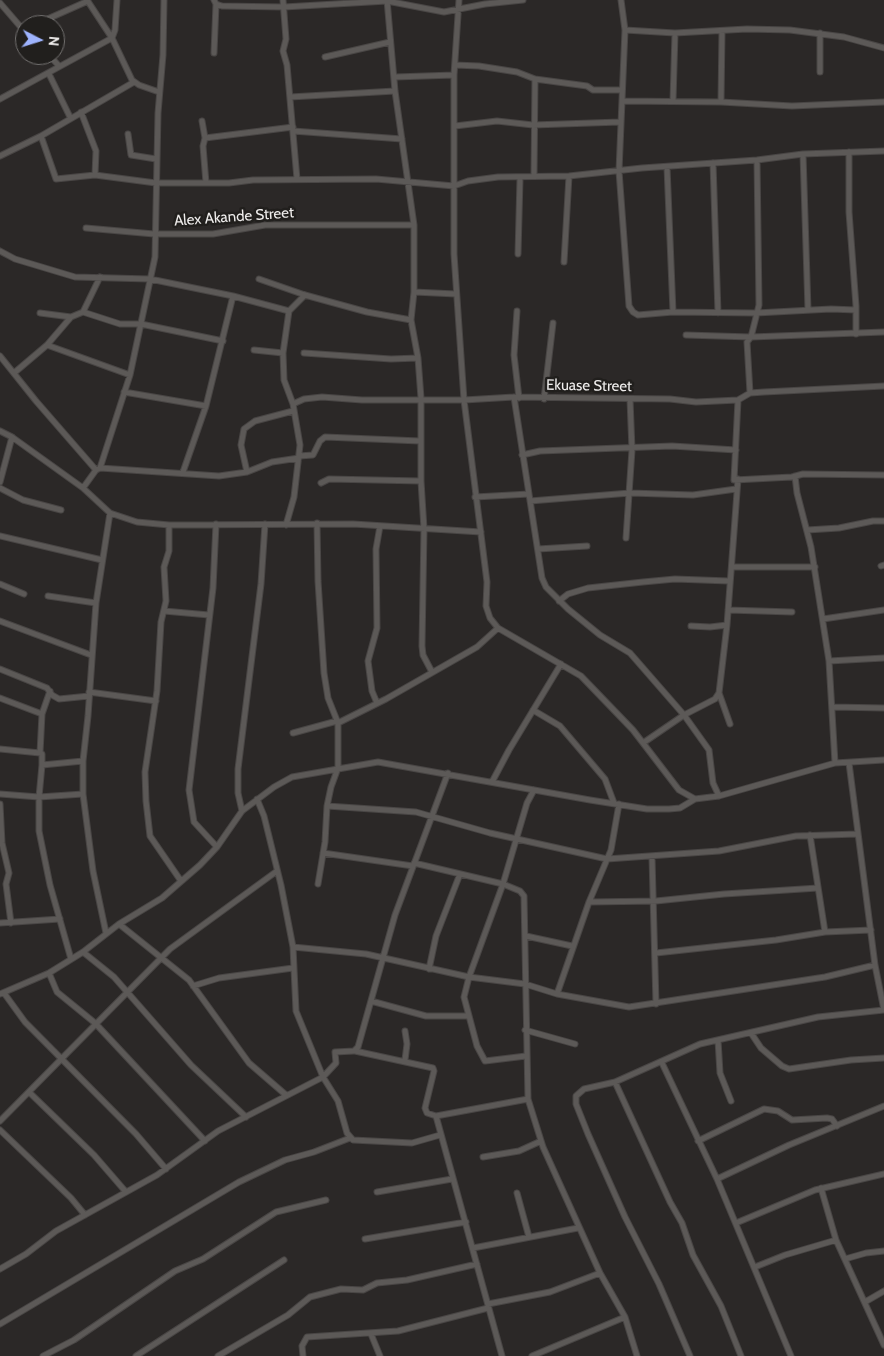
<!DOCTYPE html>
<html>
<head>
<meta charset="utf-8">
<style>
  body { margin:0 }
  #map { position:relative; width:884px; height:1356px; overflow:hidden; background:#2b2827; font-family:Cabin,sans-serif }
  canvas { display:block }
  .north { position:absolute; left:15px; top:15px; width:50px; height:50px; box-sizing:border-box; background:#211f1d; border:1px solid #737170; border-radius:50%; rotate:95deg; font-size:14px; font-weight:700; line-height:20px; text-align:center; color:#efedec }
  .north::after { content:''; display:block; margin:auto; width:18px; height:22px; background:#9eb3fd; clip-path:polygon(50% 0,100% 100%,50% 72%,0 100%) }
</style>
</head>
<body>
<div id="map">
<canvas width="884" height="1356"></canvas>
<div class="north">N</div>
</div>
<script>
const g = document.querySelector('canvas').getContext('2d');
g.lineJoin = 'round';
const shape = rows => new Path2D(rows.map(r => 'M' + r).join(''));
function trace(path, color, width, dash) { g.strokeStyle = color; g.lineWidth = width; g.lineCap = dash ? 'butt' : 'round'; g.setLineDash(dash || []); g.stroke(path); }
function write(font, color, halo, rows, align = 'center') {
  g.font = font + ' Cabin,sans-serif'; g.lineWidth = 5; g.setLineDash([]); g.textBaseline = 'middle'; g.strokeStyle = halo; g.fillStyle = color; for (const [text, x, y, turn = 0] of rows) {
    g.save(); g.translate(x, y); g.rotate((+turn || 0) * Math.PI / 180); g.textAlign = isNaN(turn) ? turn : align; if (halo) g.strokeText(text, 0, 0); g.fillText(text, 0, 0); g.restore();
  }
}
const minor = shape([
  [87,0,112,38,132,80,139,85,159,92],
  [214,0,216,4,222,6,284,7,387,1,444,12,485,4,523,0],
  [283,0,286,39,283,51,287,65,297,179],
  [387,0,395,91,414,225,414,292,456,294],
  [459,0,454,75,454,254,464,400,487,582,486,606,490,618,498,628,581,676,633,730,679,790,695,799],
  [621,0,625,30,619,171,629,306,633,312,638,315,673,312,756,313,831,309,856,310],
  [0,3,25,32],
  [34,25,88,1],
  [625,30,675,33,747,29,790,30,844,37,884,48],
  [214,53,216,4],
  [49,55,59,66],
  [325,57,390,42],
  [455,65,479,66,517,72,535,79,587,86,593,90,621,90],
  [820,72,820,33],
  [49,74,70,117],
  [395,77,454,75],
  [290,97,395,91],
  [0,99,112,38,115,30,117,0],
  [622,101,721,102,792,106,884,102],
  [673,101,675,33],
  [721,102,722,31],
  [81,112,96,151,95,175],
  [202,121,205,138],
  [455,126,497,121,533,125,620,122],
  [293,131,402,139],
  [128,134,131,155,156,159],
  [41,136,56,179,95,175,156,183,229,183,253,180,376,179,454,186,468,181,498,177,569,176,642,168,757,160,803,154,884,151],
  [849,152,849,212,856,306,856,334],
  [803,154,808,310],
  [0,156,41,136,134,82],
  [713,163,718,313],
  [667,167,673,312],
  [534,176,535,79],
  [206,183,203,146,205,138,293,127],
  [86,228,154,234,213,234,265,225,414,225],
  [0,251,15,259,75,277,150,279,233,296,289,311],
  [518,254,520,179],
  [564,262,569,176],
  [259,279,305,295,367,312,411,320],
  [414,292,411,320,418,358,421,398,421,481,424,529,422,646,423,655,432,672],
  [517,311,514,355,519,398],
  [83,312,120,324,141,324,223,341],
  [40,313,71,317],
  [686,335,751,337,884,332],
  [47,345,130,375],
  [254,350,283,353],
  [304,353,391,359,418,358],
  [0,356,36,401,96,470,83,488],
  [14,373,47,345,71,317,83,312,100,277],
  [124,392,206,406],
  [750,393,747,342,751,337,759,305,757,160],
  [514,397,542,578,546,587,568,609,600,635,630,653,684,715,709,750,713,783,719,796],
  [544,399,553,323],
  [738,400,734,480,792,477,803,474,884,475],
  [293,404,304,399,322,397,362,400,464,400,514,397,670,399,696,402,738,400,750,393,764,392,884,386],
  [0,431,12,437,83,488,110,513,137,522,169,525,353,524,481,532],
  [522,455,540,451,672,446,736,450],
  [299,456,313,455,320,441,325,437,420,441],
  [100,468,219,476,247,472,272,462,299,458],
  [96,470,100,468,130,375,155,257,158,113,163,55,164,0],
  [183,472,206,406,233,296],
  [247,472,241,445,244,429,255,421,293,411],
  [795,476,797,493,811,547,829,661,835,763],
  [0,482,12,437],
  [321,483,329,479,421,481],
  [0,488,23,500,61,510],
  [475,497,529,494],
  [530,501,630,493,693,495,736,489],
  [317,523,318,581,324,673,328,698,338,723],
  [216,524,213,588,189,790,194,822,217,847],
  [169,525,169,551,164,567,166,601,161,622,157,691,145,772,146,801,150,836,181,881],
  [286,525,294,497,300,445,293,404,284,380,283,353,289,311,305,295],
  [807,530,839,528,873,521,884,521],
  [0,536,102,560],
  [626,538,632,450,630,399],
  [538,549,587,546],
  [881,566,884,565],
  [732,567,815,567],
  [0,584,24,594],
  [48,596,96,603],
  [559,601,568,594,588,588,643,582,675,579,729,581],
  [728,610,792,612],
  [164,611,209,615],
  [823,619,884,610],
  [0,621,91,655],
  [691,626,710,627,727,625],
  [829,661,884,658],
  [0,669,47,688,52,695,59,699,89,696],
  [89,692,156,701],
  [719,693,730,724],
  [0,698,42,714],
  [377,703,372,691,368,661,377,628,376,549,380,526],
  [833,707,884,708],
  [533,710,560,726,605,779,614,803],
  [293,733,337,721],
  [643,743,684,715,715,699,719,693,727,625,738,479],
  [0,749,40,753],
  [849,763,875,965,884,1010],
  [42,765,83,761],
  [492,782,509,750,561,664],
  [0,794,39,797,42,765,42,754,40,753,42,714,50,691],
  [0,804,2,843,9,873,6,884,11,923],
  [327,806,416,812,490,833,607,859,719,851,796,836,857,834],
  [242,811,238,793,238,769,261,584,265,524],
  [810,835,825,932],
  [323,853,413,866],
  [652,857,656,1004],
  [414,863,503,884,520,891,524,896,528,1099,543,1147,600,1273,625,1317,637,1356],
  [318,884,325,842,327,806,331,787,338,768,338,723,386,699,477,647,498,628],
  [589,902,656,901,724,894,818,888],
  [0,923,60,919],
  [119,924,189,980,249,1063,286,1095],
  [106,933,93,871,83,794,83,761,88,716,96,603,110,513],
  [526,936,572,946],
  [293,947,366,954,469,977,525,984,557,994,629,1007,825,977,875,965],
  [83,952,114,977,191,1065,246,1117],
  [656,953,776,940,825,932,871,930],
  [71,959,50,885,39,831,39,797,83,794],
  [429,969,436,936,460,874],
  [49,973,57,992,95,1023,205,1141],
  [193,986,219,978,293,968],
  [4,993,25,1022,136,1134,166,1169],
  [0,994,49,973,83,952,119,924,162,898,200,865,217,847,242,811,274,787,292,777,378,762,590,800,647,809,669,809,680,808,695,799,719,796,835,763,884,760],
  [557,994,589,902,611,850,619,804],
  [371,1001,426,1016,469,1016],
  [525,1030,575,1044],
  [751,1033,761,1048,782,1066,789,1069,851,1060,884,1058],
  [718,1040,720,1073,731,1101],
  [355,1051,433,1068,434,1071,425,1108,427,1113,436,1116],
  [526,1056,485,1061,477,1046,464,997,469,977,503,884,527,803,534,790],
  [405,1060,407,1044,405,1031],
  [662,1063,717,1179,791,1356],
  [615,1082,670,1202,682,1223,693,1255,721,1306,741,1356],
  [30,1093,94,1155,126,1192],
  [0,1121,170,949,277,871],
  [0,1130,71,1198,85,1215],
  [440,1135,412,1143,353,1140,347,1133,338,1101,323,1077,336,1063,335,1052,354,1051,358,1047,395,915,448,773],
  [698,1141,764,1109,778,1111,792,1120,827,1118,832,1119,837,1126],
  [483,1157,519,1151,541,1141],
  [717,1179,789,1145,884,1106],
  [821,1188,836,1240,884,1345],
  [377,1192,452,1179],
  [517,1193,529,1237],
  [736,1223,815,1190,884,1174],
  [365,1239,466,1222],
  [473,1248,578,1228],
  [845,1259,866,1253,884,1251],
  [755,1267,785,1255,836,1240],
  [0,1269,26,1254,56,1231,157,1175,218,1131,323,1077,296,1011,293,947,281,885,264,816,257,799],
  [865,1302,884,1291],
  [488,1304,550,1292,600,1273],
  [0,1324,239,1182,285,1160,314,1152,350,1138],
  [371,1334,380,1356],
  [43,1356,74,1340,175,1271,203,1259,276,1212,326,1200],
  [136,1356,284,1260],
  [218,1356,288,1315,310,1297,341,1289,363,1290,377,1283,407,1280,477,1264],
  [303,1356,302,1346,307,1337,398,1331,488,1308],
  [502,1356,436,1116,528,1099],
  [532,1356,625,1317],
  [690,1356,659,1284,625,1217,588,1134,576,1104,576,1096,584,1089,615,1082,700,1044,818,1017,884,1010]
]);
const streetNames = [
  ["Alex Akande Street",234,217,-4],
  ["Ekuase Street",589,386,1]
];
trace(minor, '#494645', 7);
trace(minor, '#5c5957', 5);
write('15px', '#efedec', '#211f1d', streetNames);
</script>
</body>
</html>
